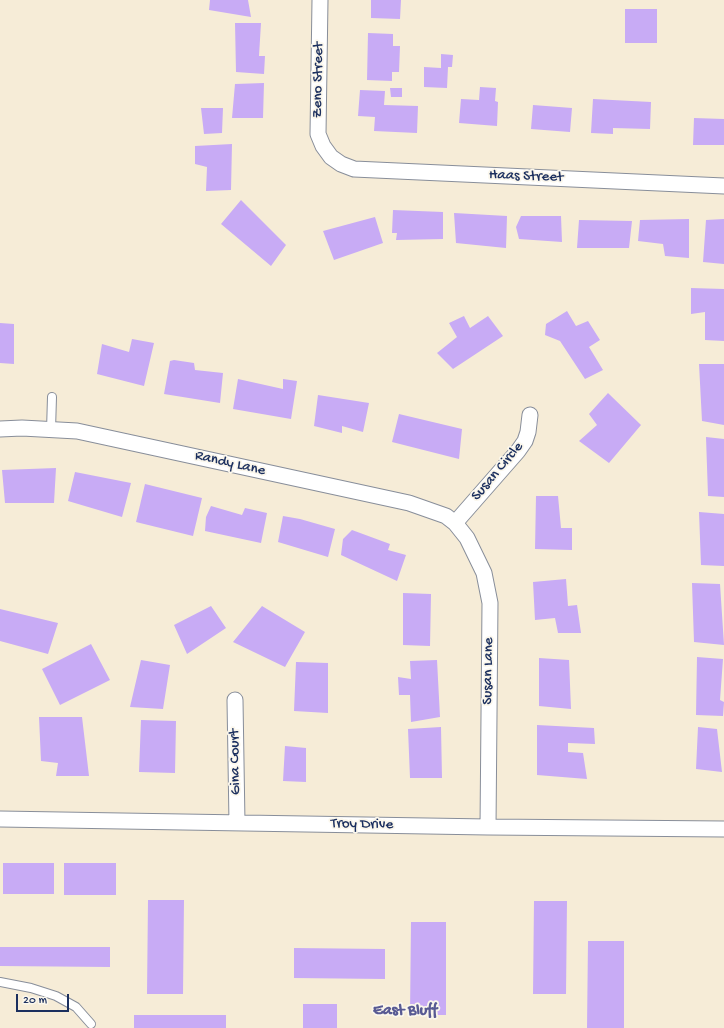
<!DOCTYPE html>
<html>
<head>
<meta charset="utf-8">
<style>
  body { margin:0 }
  #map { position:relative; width:724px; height:1028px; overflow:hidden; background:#f6ecd7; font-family:"Gochi Hand",sans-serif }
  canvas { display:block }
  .scale { position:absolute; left:16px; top:994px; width:53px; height:18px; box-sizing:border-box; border:2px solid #1b2f5e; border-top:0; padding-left:5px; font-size:12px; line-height:14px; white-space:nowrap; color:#1b2f5e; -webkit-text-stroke:3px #fbf7ec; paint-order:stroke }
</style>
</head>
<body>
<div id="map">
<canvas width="724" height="1028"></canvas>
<div class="scale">20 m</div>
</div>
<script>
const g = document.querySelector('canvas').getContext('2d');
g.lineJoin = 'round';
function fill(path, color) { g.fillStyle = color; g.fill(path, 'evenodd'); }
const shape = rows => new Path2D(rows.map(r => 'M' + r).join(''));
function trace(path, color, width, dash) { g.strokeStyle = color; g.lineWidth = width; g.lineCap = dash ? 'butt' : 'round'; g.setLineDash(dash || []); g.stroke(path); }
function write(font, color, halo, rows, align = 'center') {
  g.font = font + ' "Gochi Hand",sans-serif'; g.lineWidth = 3.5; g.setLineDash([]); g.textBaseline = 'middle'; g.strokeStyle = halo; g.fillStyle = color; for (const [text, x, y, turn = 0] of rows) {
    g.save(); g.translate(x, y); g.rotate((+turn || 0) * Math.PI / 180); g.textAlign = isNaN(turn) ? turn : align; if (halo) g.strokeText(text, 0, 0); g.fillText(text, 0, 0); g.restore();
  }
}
const building = shape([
  [210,0,248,0,251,17,209,10],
  [371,0,401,0,400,19,371,18],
  [625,9,657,9,657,43,625,43],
  [235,23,261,23,259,56,265,56,264,74,236,72],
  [368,33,393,34,393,46,400,46,399,72,392,72,392,81,367,80],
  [441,54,453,55,452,67,448,67,447,88,424,87,424,67,441,68],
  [264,83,263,118,232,118,235,84],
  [480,87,496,88,495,101,498,102,497,126,459,123,461,99,479,100],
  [390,88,402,88,402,97,391,97],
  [360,90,385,91,384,105,418,106,417,133,374,131,375,117,358,116],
  [593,99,651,102,650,129,613,128,613,134,591,133],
  [533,105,572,108,570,132,531,129],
  [201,108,223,108,222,133,204,134],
  [694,118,724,119,724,145,693,145],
  [232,144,231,190,206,191,207,167,195,164,195,146],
  [241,200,286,245,271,266,221,224],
  [393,210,443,212,443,239,396,240,397,233,392,233],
  [454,213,507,216,506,248,456,243],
  [521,216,561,216,562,242,519,239,516,227],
  [375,217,383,243,334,260,323,231],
  [689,219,689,258,665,256,663,244,638,241,640,220],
  [724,219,724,264,703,262,706,220],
  [579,220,632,221,629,248,577,248],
  [691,288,724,289,724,341,705,340,705,312,691,314],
  [567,311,576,326,588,321,600,340,589,347,603,370,585,379,560,341,545,335,546,324],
  [464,316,470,328,488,316,503,336,453,369,437,353,457,337,449,323],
  [0,323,14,324,14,364,0,363],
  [132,339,154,343,144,386,97,374,102,344,129,352],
  [174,360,194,363,195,370,223,373,220,403,164,394,170,361],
  [699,364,724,364,724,425,702,421],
  [238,379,283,389,283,379,297,381,291,419,233,409],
  [608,393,641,425,609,463,579,441,597,425,589,414],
  [318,395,369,403,363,432,342,426,342,433,314,426],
  [399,414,462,429,459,459,392,442],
  [706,437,724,439,724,497,708,496],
  [56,468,54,503,5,503,2,470],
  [75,472,131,483,122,517,68,501],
  [145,484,202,498,193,536,136,522],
  [536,496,558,496,561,528,572,528,572,550,535,549],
  [211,506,242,515,245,508,267,513,261,543,205,531,206,517],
  [699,512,724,514,724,566,701,565],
  [283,516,300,519,335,529,328,557,278,542],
  [352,530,390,544,388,550,406,555,397,581,341,555,343,539],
  [566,579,568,606,577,605,581,633,558,633,555,618,535,620,533,582],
  [692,583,720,584,724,645,694,642],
  [403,593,431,594,430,646,403,645],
  [211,606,226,628,187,654,174,625],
  [262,606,305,632,285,667,233,642],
  [0,609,58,623,48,654,0,641],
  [91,644,110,680,60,705,42,669],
  [697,657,723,659,720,700,724,702,723,716,696,715],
  [539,658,569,660,571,709,539,706],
  [141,660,170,665,163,709,130,707],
  [437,660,440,717,411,722,410,695,399,695,398,677,411,679,410,661],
  [296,662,328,663,328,713,294,711],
  [39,717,82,717,89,776,56,776,58,763,41,761],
  [141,720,176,721,175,773,139,772],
  [537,725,594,728,595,744,568,743,568,752,583,753,587,779,537,775],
  [441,727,442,778,410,778,408,729],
  [698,727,717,729,722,772,696,769],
  [285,746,306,748,306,782,283,781],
  [3,863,54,863,54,894,3,894],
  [64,863,116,863,116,895,64,895],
  [148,900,184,900,183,994,147,994],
  [534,901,567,901,566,994,533,994],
  [411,922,446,922,446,1015,410,1015],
  [588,941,624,941,624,1028,587,1028],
  [0,947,110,947,110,967,0,966],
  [294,948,385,949,385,979,294,978],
  [303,1004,337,1004,337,1028,303,1028],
  [134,1015,226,1015,226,1028,134,1028]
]);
const lane = shape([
  [51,430,52,397],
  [0,982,31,988,56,996,76,1007,91,1024]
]);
const street = shape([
  [320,0,318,134,323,146,331,157,341,164,354,169,724,186],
  [0,429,22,428,77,431,409,503,446,516,455,523,467,538,484,573,490,603,488,827],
  [455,523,518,451,525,441,528,432,530,415],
  [235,700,237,823],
  [0,819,488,827,724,829]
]);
const streetNames = [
  ["Zeno Street",319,80,-89],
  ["Haas Street",526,177,2],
  ["Randy Lane",230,464,13],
  ["Susan Circle",498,472,-50],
  ["Susan Lane",489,671,-89],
  ["Gina Court",236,762,-91],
  ["Troy Drive",362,825,1]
];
const neighbourhoodNames = [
  ["East Bluff",405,1012]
];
fill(building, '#c8abf5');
trace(lane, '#888e9a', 10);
trace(street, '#888e9a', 17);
trace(lane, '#fff', 8);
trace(street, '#fff', 15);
write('15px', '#1b2f5e', '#fbf7ec', streetNames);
write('bold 16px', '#585a93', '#fbf7ec', neighbourhoodNames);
</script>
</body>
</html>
